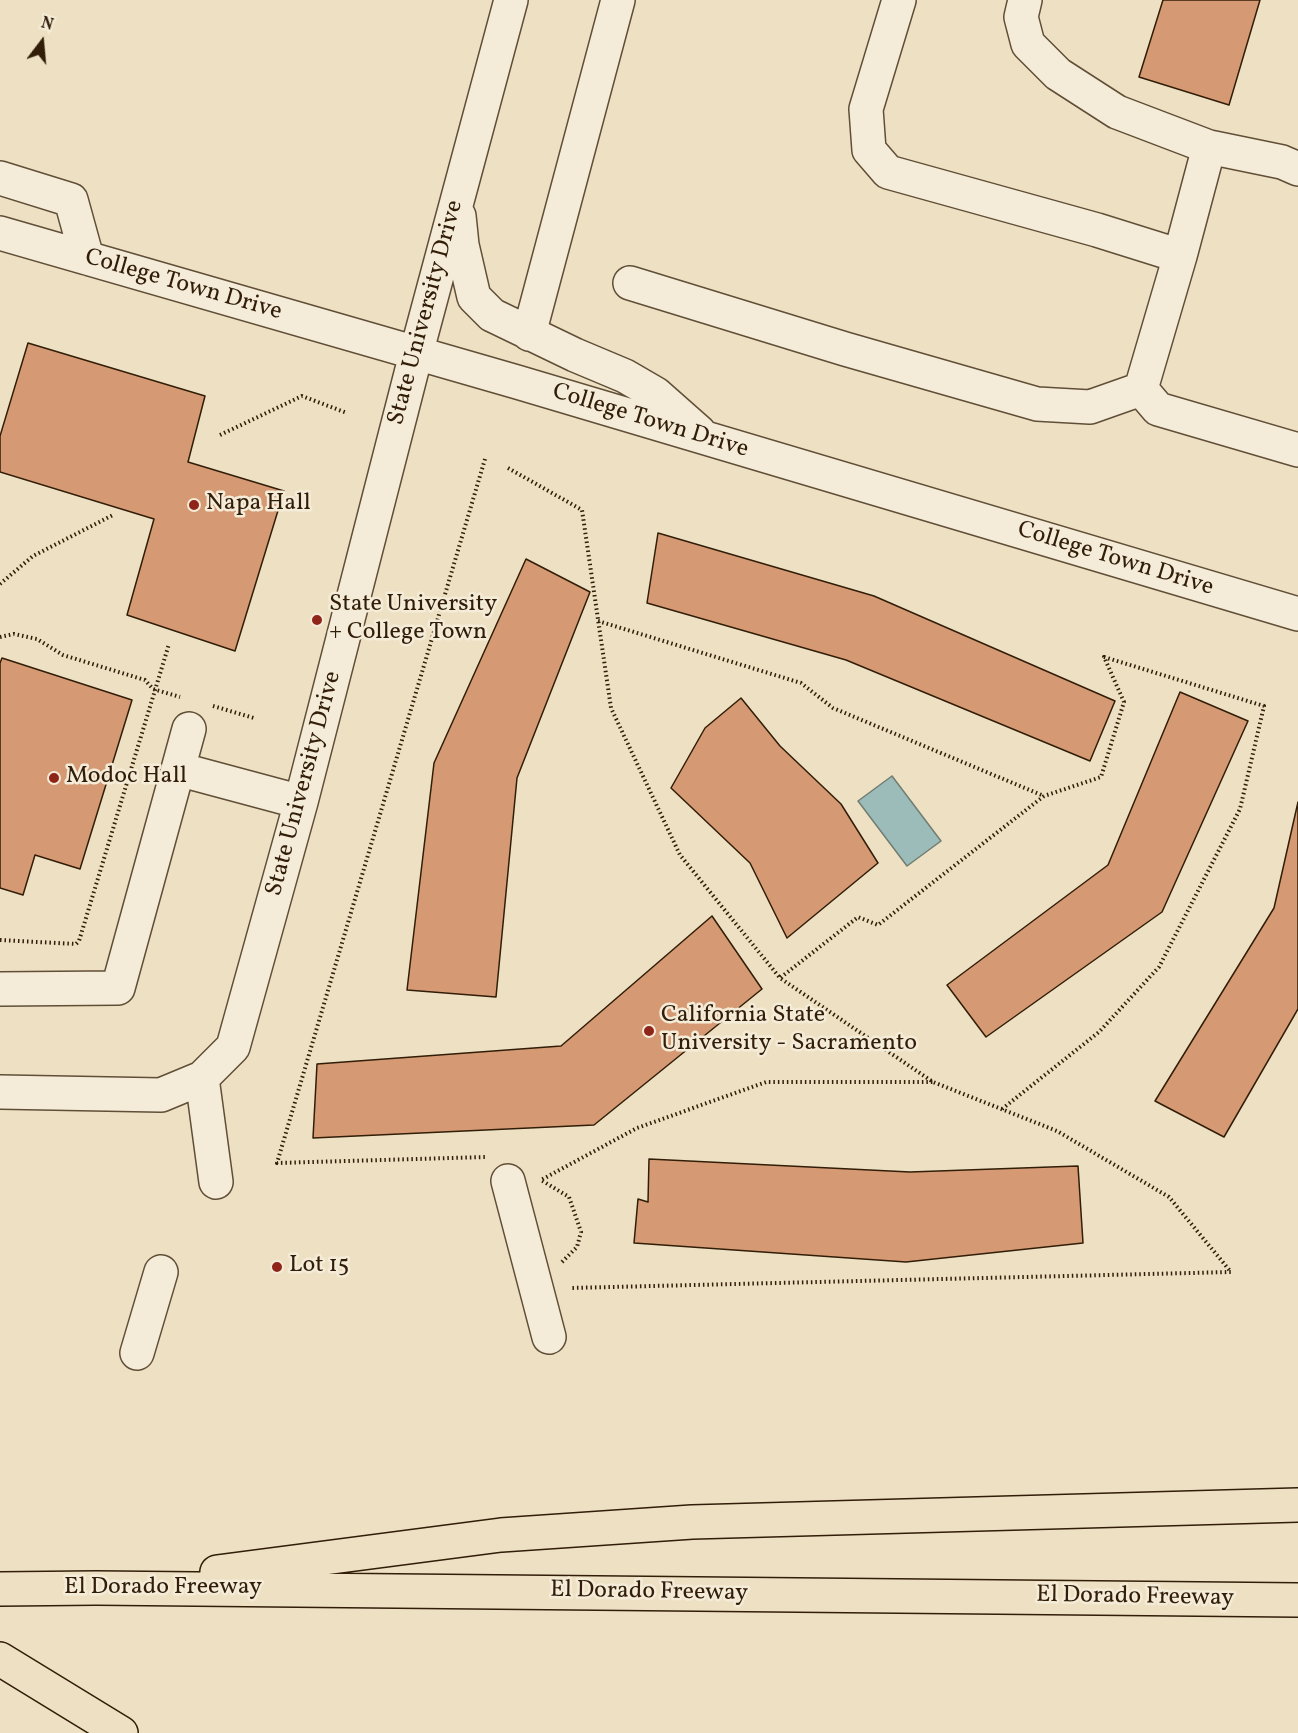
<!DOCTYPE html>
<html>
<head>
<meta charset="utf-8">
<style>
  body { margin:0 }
  #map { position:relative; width:1298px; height:1733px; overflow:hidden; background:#eee1c3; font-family:Vollkorn,serif }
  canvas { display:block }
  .north { position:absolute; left:12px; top:12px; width:60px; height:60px; -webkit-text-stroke:4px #f4ecd8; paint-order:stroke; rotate:16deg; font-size:16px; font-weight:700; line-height:24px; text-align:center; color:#311d08 }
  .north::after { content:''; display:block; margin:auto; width:21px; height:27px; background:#311d08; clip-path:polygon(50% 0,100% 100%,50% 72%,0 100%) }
</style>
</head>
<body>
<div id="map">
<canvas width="1298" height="1733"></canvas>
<div class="north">N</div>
</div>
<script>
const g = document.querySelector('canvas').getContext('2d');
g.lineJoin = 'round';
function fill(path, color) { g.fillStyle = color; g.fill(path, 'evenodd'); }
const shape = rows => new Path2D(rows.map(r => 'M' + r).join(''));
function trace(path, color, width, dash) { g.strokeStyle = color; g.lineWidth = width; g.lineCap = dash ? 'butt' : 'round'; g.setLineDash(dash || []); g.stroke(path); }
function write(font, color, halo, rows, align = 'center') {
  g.font = font + ' Vollkorn,serif'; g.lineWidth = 5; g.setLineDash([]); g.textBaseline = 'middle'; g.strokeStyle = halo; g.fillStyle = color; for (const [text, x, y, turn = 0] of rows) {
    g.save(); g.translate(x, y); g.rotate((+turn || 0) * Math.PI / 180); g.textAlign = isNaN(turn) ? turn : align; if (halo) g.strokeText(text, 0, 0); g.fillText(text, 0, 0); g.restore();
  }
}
const water = shape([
  [892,776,941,841,907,866,858,801,892,776]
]);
const building = shape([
  [1163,0,1260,0,1229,105,1139,77,1163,0],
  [28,343,205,396,188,462,284,491,235,651,127,615,154,519,0,472,0,436,28,343],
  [658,533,874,596,1115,701,1090,761,846,660,647,603,658,533],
  [526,559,590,592,517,778,496,997,407,990,434,763,526,559],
  [2,658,132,700,80,869,35,855,23,895,0,888,0,663,2,658],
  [1180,692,1248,721,1162,912,986,1037,947,985,1108,865,1180,692],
  [741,698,780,746,841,804,878,863,787,938,750,863,671,788,705,728,741,698],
  [1298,802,1298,1009,1224,1137,1155,1101,1274,908,1298,802],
  [712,916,762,989,594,1125,313,1138,317,1064,561,1046,712,916],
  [649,1159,910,1172,1078,1166,1083,1243,906,1262,634,1243,638,1199,648,1202,649,1159]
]);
const path = shape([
  [220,435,302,396,347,413],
  [485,459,277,1163,486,1157],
  [508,468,582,510,611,708,680,855,780,978,933,1082,1057,1131,1169,1197,1231,1272,570,1288],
  [0,584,33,556,113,515],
  [598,621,801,683,833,708,1044,796,878,925,858,917,780,978],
  [0,637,14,634,37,639,63,655,145,680,153,689,180,697],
  [213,706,254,718],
  [0,940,76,944,79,941,169,644],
  [1002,1109,1099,1032,1159,967,1240,809,1264,706,1104,657,1124,702,1101,777,1044,796],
  [562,1262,577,1247,581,1232,569,1197,541,1180,637,1128,766,1082,933,1082]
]);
const minor = shape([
  [899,0,866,109,869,150,888,172,1097,230,1180,256,1141,389,1158,409,1298,450],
  [1025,0,1021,17,1028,44,1058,74,1117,112,1209,147,1282,162,1298,169],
  [0,178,71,200,87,258],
  [459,216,462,245,474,297,492,315,575,355,625,376,656,394,699,432],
  [0,233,517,382,1298,614],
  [1180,256,1209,147],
  [630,283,845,349,1037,404,1090,407,1141,389],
  [529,334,618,0],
  [178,769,301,802],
  [0,989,118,988,189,729],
  [202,1078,216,1182],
  [0,1092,161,1095,202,1078,233,1047,301,802,416,354,511,0],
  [508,1181,549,1337],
  [137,1353,161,1272]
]);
const major = shape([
  [0,1659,121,1733]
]);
const highway = shape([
  [217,1572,501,1535,692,1522,1298,1505],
  [0,1589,96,1588,1298,1600]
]);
const markers = [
  [194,505,6,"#8f2418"],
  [317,620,6,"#8f2418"],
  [54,778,6,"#8f2418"],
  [649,1031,6,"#8f2418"],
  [277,1267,6,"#8f2418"]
];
const streetNames = [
  ["College Town Drive",183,286,16],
  ["State University Drive",427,313,-75],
  ["College Town Drive",650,422,17],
  ["College Town Drive",1115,560,17],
  ["State University Drive",305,784,-75],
  ["El Dorado Freeway",163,1589],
  ["El Dorado Freeway",649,1593,1],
  ["El Dorado Freeway",1135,1598,1]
];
const poiNames = [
  ["Napa Hall",206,505],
  ["State University",329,606],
  ["+ College Town",329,634],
  ["Modoc Hall",66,778],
  ["California State",661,1017],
  ["University - Sacramento",661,1045],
  ["Lot 15",289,1267]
];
fill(water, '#9bbcb9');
trace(water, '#717c72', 1.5);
fill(building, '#d59a73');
trace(building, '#311d08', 1.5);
trace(minor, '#604e37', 36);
trace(major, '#311d08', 36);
trace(highway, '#311d08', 36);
trace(path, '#311d08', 4, [1.5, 3]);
trace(minor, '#f4ecd8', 33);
trace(major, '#eee1c3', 33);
trace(highway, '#eee1c3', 33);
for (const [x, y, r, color] of markers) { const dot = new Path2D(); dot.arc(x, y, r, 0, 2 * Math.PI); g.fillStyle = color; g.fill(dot); trace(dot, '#f4ecd8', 2); }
write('24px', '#311d08', '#f4ecd8', streetNames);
write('24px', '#311d08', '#f4ecd8', poiNames, 'left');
</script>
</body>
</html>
